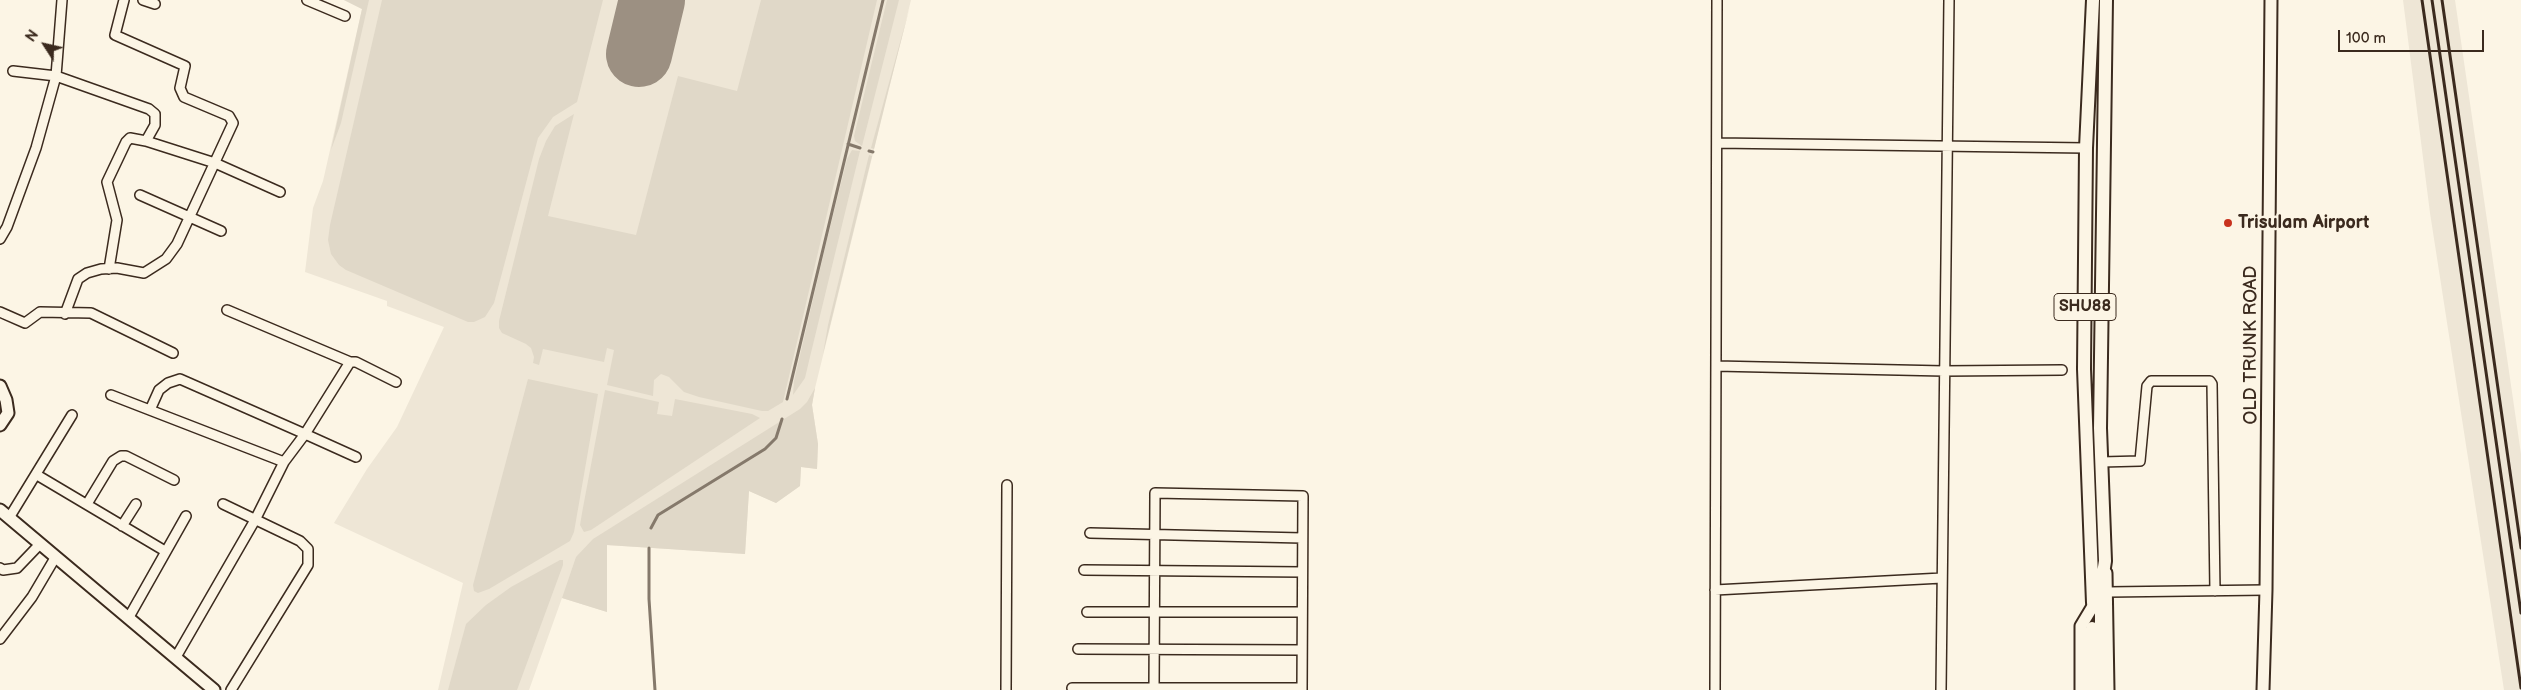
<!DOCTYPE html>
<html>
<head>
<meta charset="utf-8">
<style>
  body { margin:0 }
  #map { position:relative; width:2521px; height:690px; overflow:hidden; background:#fcf5e5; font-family:"Balsamiq Sans",sans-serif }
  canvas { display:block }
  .north { position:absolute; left:20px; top:20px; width:50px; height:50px; -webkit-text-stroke:4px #fcf5e5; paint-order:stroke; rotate:305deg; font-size:14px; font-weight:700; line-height:20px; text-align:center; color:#3b2a1e }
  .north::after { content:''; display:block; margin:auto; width:18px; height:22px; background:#3b2a1e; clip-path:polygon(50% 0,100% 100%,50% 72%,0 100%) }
  .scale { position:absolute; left:2338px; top:30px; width:146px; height:22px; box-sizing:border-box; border:2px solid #3b2a1e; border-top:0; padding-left:6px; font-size:15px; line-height:18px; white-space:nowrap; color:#3b2a1e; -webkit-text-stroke:4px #fcf5e5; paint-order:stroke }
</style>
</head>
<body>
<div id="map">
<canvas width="2521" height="690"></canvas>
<div class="north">N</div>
<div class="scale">100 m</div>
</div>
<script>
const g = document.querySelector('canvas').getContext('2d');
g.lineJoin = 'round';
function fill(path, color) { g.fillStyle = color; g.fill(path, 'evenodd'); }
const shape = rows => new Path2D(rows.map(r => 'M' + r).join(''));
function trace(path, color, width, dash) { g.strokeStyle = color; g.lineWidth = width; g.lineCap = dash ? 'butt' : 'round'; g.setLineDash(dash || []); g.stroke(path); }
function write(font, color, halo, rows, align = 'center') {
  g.font = font + ' "Balsamiq Sans",sans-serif'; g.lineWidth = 4.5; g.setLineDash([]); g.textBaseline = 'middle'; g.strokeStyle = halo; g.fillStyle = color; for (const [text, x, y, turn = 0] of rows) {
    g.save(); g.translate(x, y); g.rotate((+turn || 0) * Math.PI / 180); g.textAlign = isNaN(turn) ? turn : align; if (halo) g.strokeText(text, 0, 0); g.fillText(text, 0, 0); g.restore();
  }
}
const built = shape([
  [344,0,911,0,815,388,812,405,818,444,817,469,801,467,800,486,776,503,749,491,745,554,606,545,607,612,562,598,529,690,438,690,463,583,334,523,367,469,397,427,444,327,387,306,387,301,305,272,313,208,323,181,362,9],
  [2403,0,2455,0,2521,454,2521,690,2504,690,2430,213]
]);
const green = shape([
  [344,0,369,0,341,123,331,150,362,9],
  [382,0,603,0,577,102,553,117,538,138,494,303,485,317,474,322,468,322,346,270,339,265,331,254,328,240,330,225],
  [761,0,877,0,783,402,768,411,762,411,699,397,684,392,669,377,661,374,654,380,653,396,607,385,614,350,607,348,604,362,543,349,539,365,533,363,534,357,531,348,526,344,502,333,499,328,499,321,539,159,546,141,555,126,574,114,548,216,636,235,678,76,737,91],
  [887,0,899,0,862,146,855,141,854,136],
  [910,6,888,92,874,149,871,148],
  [852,150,860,151,809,361,805,378,793,395,794,381,825,248,847,159],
  [869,155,872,156,823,354,828,325],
  [528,379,598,394,574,532,570,541,489,589,478,593,474,591,473,585],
  [815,388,812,405,818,444,817,469,801,467,800,486,776,503,749,491,745,554,607,545,607,612,562,598,576,557,593,539,800,409,807,402],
  [605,390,659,402,657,414,672,416,675,399,752,414,760,418,591,530,584,532,580,525,582,513],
  [560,560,563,560,563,565,517,690,448,690,466,624,486,605,511,587]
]);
const stream = shape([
  [848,144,860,148],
  [869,151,873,152],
  [787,399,883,0],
  [651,528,658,515,765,449,776,438,782,419],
  [649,548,649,599,655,690]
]);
const runway = shape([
  [639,54,652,0]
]);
const street = shape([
  [143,0,155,4],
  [307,0,345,16],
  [13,71,56,76,149,109,155,114,155,125,146,141,130,138,126,142,107,182,117,220,109,269],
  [146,141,215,163,280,192],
  [1717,143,2086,148],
  [140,195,221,231],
  [0,239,7,227,36,148,56,76,62,0],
  [227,310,350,362],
  [0,312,25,323,40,312,91,313,173,353],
  [65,314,78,279,87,273,101,269,117,268,144,273,166,259,177,244,233,123,229,116,184,97,180,88,185,66,115,35,124,0],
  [1716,366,1944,371,2062,370],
  [111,395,284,462],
  [150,410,159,390,168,383,180,379,305,434,284,462,255,520,176,657],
  [356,457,305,434,350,362,356,362,396,382],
  [2101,462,2140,461,2147,386,2151,381,2210,381,2212,384,2215,591],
  [37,475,165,551],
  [87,504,113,461,121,456,126,456,174,480],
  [223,504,300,541,308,549,308,565,231,690],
  [9,518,72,415],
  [122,526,136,504],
  [1090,533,1302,538],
  [0,568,3,570,17,568,40,544],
  [1084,570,1302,572],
  [1715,590,1942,578],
  [2108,592,2266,590],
  [1087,612,1302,612],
  [129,617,186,516],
  [0,639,32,597,55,558],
  [1078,649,1302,650],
  [1072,688,1302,688],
  [1006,690,1007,485],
  [1154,690,1155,493,1303,496,1302,690],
  [1715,690,1717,0],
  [1941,690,1949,0]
]);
const secondary = shape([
  [0,386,6,400,8,413,0,425],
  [0,510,214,690],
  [2106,573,2108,690],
  [2081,690,2081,626,2093,606],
  [2263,690,2266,590,2271,0]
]);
const primary = shape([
  [2093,0,2086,148,2084,369,2093,603],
  [2092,690,2092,628],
  [2101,690,2101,587,2105,561,2100,428,2106,0]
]);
const rail = shape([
  [2422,0,2521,688],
  [2432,0,2521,613],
  [2442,0,2521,548]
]);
const markers = [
  [2228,223,5,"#c8321e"]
];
const shields = [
  [2085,307,62]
];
const shieldNames = [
  ["SHU88",2085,307]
];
const poiNames = [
  ["Trisulam Airport",2238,223]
];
const streetNames = [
  ["OLD TRUNK ROAD",2251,345,-90]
];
fill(built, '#eee6d6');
fill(green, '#e0d8c8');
trace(stream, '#85796b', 3);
trace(runway, '#9c9082', 66);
trace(street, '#3b2a1e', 12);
trace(secondary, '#3b2a1e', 15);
trace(primary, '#3b2a1e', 16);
trace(street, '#fcf5e5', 9);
trace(secondary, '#fcf5e5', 11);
trace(primary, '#fcf5e5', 12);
trace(rail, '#3b2a1e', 3);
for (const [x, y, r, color] of markers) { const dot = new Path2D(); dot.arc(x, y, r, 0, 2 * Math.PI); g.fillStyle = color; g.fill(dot); trace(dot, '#fcf5e5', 2); }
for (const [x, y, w] of shields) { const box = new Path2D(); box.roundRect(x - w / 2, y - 13.5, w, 27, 4); g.fillStyle = '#fcf5e5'; g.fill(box); trace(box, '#3b2a1e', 1); }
write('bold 16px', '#3b2a1e', null, shieldNames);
write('bold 18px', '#3b2a1e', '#fcf5e5', poiNames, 'left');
write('18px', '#3b2a1e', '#fcf5e5', streetNames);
</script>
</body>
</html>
